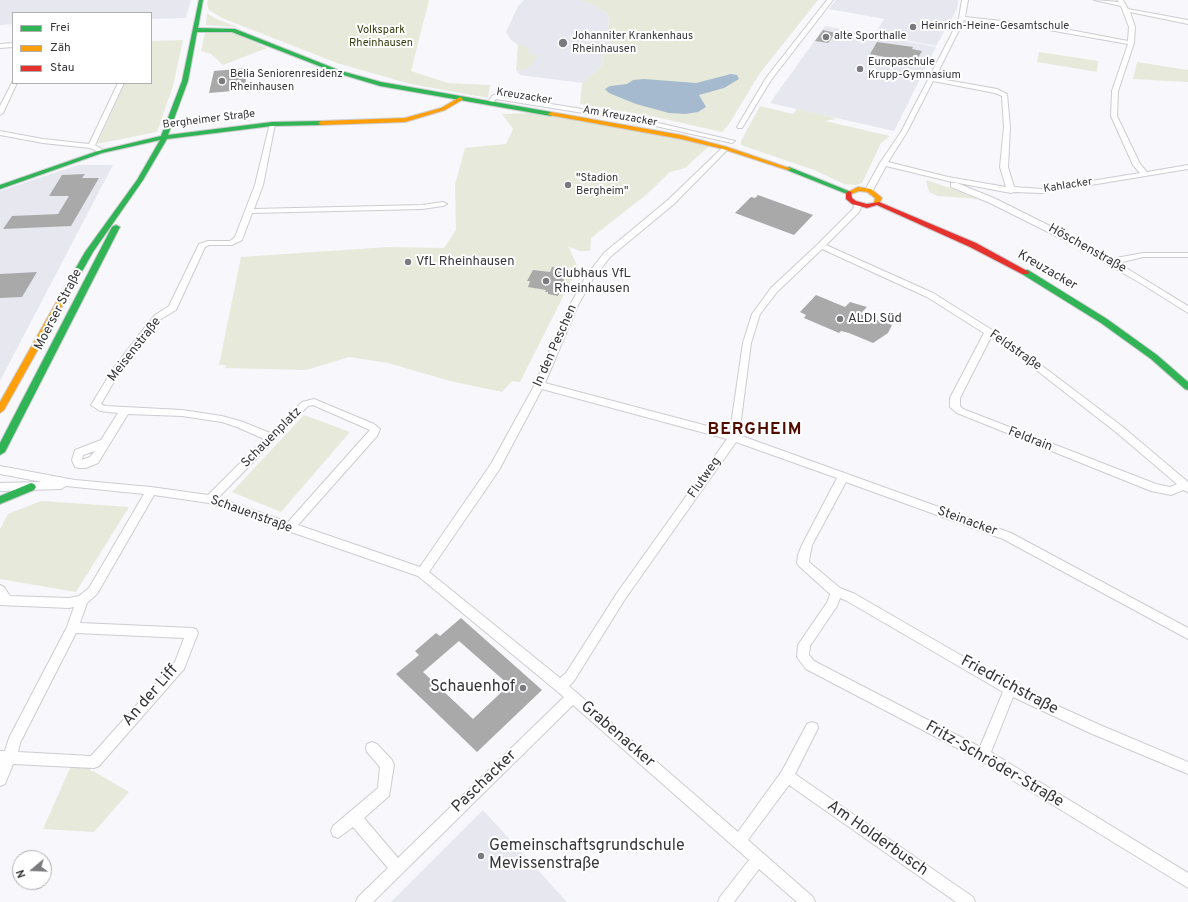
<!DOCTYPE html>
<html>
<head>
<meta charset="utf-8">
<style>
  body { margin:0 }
  #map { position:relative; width:1188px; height:902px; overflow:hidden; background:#f7f7fc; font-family:Overpass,sans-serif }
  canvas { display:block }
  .legend { position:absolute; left:12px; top:12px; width:140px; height:72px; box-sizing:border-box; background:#fff; border:1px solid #afafb1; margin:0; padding:5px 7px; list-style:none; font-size:12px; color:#37373b }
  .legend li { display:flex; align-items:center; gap:8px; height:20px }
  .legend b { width:20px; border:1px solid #afafb1 }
  .north { position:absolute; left:12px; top:850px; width:40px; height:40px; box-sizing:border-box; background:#fff; border:1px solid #afafb1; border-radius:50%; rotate:251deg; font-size:11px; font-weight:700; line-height:16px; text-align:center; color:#37373b }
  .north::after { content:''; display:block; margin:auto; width:14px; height:18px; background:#7a7a7f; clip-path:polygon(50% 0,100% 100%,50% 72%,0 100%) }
</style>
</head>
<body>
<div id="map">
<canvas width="1188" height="902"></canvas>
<ul class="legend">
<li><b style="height:5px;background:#30b455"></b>Frei</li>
<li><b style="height:5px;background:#ff9f0a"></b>Zäh</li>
<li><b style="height:5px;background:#e5322d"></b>Stau</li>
</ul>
<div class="north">N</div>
</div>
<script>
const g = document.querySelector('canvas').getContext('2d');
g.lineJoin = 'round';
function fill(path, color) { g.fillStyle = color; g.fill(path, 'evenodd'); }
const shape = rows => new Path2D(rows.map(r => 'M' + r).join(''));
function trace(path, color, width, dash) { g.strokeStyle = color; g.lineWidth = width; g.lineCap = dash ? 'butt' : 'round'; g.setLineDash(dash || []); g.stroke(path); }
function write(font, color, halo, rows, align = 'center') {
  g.font = font + ' Overpass,sans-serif'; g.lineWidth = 4; g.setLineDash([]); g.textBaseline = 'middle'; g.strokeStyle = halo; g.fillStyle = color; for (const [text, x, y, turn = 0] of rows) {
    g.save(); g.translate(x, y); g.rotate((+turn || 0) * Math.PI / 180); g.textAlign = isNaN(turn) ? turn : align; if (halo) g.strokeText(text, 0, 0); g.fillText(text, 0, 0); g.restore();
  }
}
const built = shape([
  [0,0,191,0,186,18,151,19,151,13,13,13,13,24,0,25],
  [524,0,579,0,594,5,609,15,608,30,613,40,604,50,602,66,582,83,520,75,516,70,520,71,530,54,523,45,518,45,511,40,506,32,518,6],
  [836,0,958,0,958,3,957,9,936,46,875,34,884,19,829,9],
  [825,26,936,47,894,131,770,103],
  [78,165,113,165,0,381,0,191],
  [483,810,567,902,391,902]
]);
const green = shape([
  [208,0,429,0,411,71,448,83,490,85,488,98,410,84,337,63,222,18,209,10,207,4],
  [579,0,818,0,760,73,729,124,722,132,651,116,580,104,582,83,602,66,604,50,613,40,608,30,609,15,594,5],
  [207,13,214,18,237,27,206,25],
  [220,31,233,33,267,48,223,65,211,54,201,51,205,33],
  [183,40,173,86,157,132,97,144,125,83,151,83,151,41],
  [518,45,523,45,529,49,530,54,537,55,532,65,520,71,516,70],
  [1039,52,1098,61,1097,72,1037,62],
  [1137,62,1188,70,1188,82,1133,79],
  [760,106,793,114,797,109,832,117,835,119,825,121,890,136,881,143,862,183,856,185,844,184,814,170,741,145,741,141],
  [534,113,672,137,709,146,685,168,670,172,647,194,591,238,590,251,579,251,568,246,578,267,520,382,512,381,502,392,450,381,388,363,349,357,306,370,225,368,226,365,219,365,241,257,388,247,444,248,456,230,455,185,465,148,506,144,513,129,502,114],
  [926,180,947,187,978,199,938,196,929,192],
  [304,415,350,432,281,512,232,492],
  [41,501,129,507,76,592,0,579,0,529,8,514],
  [71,766,91,767,90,771,93,771,129,792,94,832,43,829]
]);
const water = shape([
  [731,74,737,75,739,79,724,88,699,95,706,107,698,112,685,114,669,113,636,104,609,93,605,89,610,86,627,84,633,80,644,79,696,83]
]);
const building = shape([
  [823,30,836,33,828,43,815,41],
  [877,42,913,47,912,49,922,51,915,63,870,54],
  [248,68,244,90,209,93,214,71],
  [85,174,82,178,99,178,71,226,3,229,12,216,58,214,69,196,49,196,62,175],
  [758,195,813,215,794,235,735,213,751,197,755,198],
  [552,267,566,269,562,278,573,288,562,286,558,296,548,294,548,292,545,292,546,290,528,287,530,281,527,281,533,270,550,272],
  [37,272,22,297,0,298,0,274],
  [816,295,845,307,850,302,867,307,860,314,892,325,888,333,873,343,849,333,841,331,839,333,804,318,806,315,800,312],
  [461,618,542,690,477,752,396,674,419,655,415,651,436,633,440,636],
  [459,641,509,685,473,719,423,672]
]);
const street = shape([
  [827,0,833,0,771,80,742,128,738,128,737,127,766,78,827,0],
  [962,0,968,0,965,17,1049,26,1128,41,1129,27,1121,6,1094,0,1119,2,1117,0,1123,0,1128,9,1188,20,1188,24,1130,12,1135,27,1134,43,1118,91,1117,116,1140,164,1147,172,1188,165,1188,169,1042,193,1014,192,1011,193,948,181,886,166,872,192,866,192,865,190,880,163,901,132,950,37,959,18,962,0],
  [964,20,1049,30,1128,44,1112,91,1111,116,1133,165,1140,173,1042,189,1014,187,1008,167,1010,127,1007,94,997,89,935,78,964,20],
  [933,81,995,93,1002,96,1004,127,1000,167,1006,187,948,177,888,162,907,132,933,81],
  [13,43,13,47,0,48,0,44,13,43],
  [13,81,13,83,17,83,3,113,0,115,0,106,13,81],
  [118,83,124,83,95,145,100,148,104,152,102,153,98,153,95,150,90,148,43,143,0,135,0,131,43,139,89,144,118,83],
  [494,95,633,117,735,141,732,143,633,121,496,99,491,105,487,105,487,103,492,96,494,95],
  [270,123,275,124,263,185,254,209,422,205,443,202,447,204,443,206,422,209,252,213,242,240,232,245,209,245,205,247,176,310,161,319,144,340,119,373,101,404,105,406,182,410,222,416,243,422,270,433,302,402,314,399,374,424,380,429,377,436,298,525,420,567,491,464,533,388,570,305,586,276,604,253,668,200,723,147,729,148,674,204,610,257,593,279,578,305,545,383,730,432,743,343,752,314,771,288,818,244,853,209,855,203,861,203,862,205,859,212,826,245,933,293,992,330,1041,365,1123,427,1188,482,1188,492,1183,490,1171,495,1151,491,957,413,950,407,950,398,984,333,927,297,822,249,777,292,760,314,751,343,739,435,1011,533,1188,628,1188,639,1003,539,846,482,812,545,810,555,809,562,840,588,855,594,1014,686,1100,725,1188,762,1188,774,1090,733,1013,697,991,752,1188,873,1188,888,978,759,806,669,797,657,798,645,828,601,830,594,799,566,797,563,798,555,802,545,837,478,736,442,625,599,574,681,569,686,738,832,782,771,807,724,812,722,817,724,818,728,795,774,973,897,975,902,956,902,789,785,748,840,813,897,815,902,797,902,759,869,734,902,718,902,720,897,749,860,573,705,373,902,356,902,358,897,388,868,353,827,338,838,333,836,331,831,333,826,378,788,380,767,367,752,366,748,367,744,372,742,377,744,392,760,394,765,389,796,364,818,398,858,564,697,418,576,291,532,285,531,284,529,209,503,154,495,97,594,87,603,80,623,192,628,196,629,198,633,184,669,99,766,94,768,13,764,5,784,0,786,0,751,5,751,9,738,67,627,74,607,69,608,0,605,0,585,4,587,10,596,69,598,79,596,89,588,144,494,66,486,61,489,0,491,0,483,42,482,0,474,0,466,75,480,151,487,208,495,264,439,237,427,222,422,182,416,128,414,98,463,86,468,79,468,75,467,72,460,75,450,101,440,118,413,100,411,91,405,113,369,138,336,155,315,169,306,199,244,208,241,230,241,235,237,255,185,270,123],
  [991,337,1035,369,1117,433,1177,484,1170,487,1156,484,963,409,960,406,960,398,991,337],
  [542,389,727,439,617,593,566,673,560,678,429,572,499,470,542,389],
  [313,405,370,430,288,522,218,498,308,406,313,405],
  [95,451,90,457,82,460,83,455,95,451],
  [840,598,847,601,1003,692,980,747,814,661,809,655,810,646,837,606,840,598],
  [76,633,184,638,175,662,91,756,18,752,20,743,76,633],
  [951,183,957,183,996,199,1078,240,1111,259,1143,253,1188,253,1188,257,1143,257,1118,263,1188,306,1188,313,1142,284,1072,244,990,203,951,187,951,183]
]);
const fast = shape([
  [199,0,203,0,198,28,235,29,341,71,381,82,551,112,554,114,551,116,380,86,337,73,232,32,197,32,188,81,168,135,272,122,321,121,324,123,321,125,272,126,167,139,143,180,93,252,72,289,66,289,65,287,85,252,137,180,160,140,102,153,0,189,0,185,98,151,161,136,182,81,199,0],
  [789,167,851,192,852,193,851,194,847,194,787,170,787,168,789,167],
  [116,225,120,227,5,452,0,455,0,443,112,227,116,225],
  [1022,270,1028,270,1107,319,1157,355,1188,382,1188,390,1185,389,1151,359,1101,323,1022,274,1022,270],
  [31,483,34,484,36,487,34,490,0,504,0,496,31,483]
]);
const slow = shape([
  [460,97,463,99,462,100,445,110,405,122,321,125,318,123,321,121,405,118,441,108,460,97],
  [551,112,681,135,727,147,792,169,787,170,723,149,681,139,549,115,548,114,551,112],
  [858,187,871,189,881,197,882,198,879,204,875,204,874,203,875,198,867,192,859,191,849,195,846,193,858,187],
  [66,285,69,285,73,287,4,410,0,413,0,402,66,285]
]);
const jam = shape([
  [849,191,851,192,852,198,856,201,867,204,879,202,976,243,1029,272,1028,274,1022,274,970,247,877,205,867,208,852,204,846,199,846,193,849,191]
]);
const markers = [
  [913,27,4,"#7a7a7f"],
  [826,37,4,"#7a7a7f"],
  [563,43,5,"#7a7a7f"],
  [860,69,4,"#7a7a7f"],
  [222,81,4,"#7a7a7f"],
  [568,185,4,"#7a7a7f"],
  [408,262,4,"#7a7a7f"],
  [546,281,4,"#7a7a7f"],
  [840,319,4,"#7a7a7f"],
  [523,688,4,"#7a7a7f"],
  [481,856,4,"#7a7a7f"]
];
const farPoinames = [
  ["Heinrich-Heine-Gesamtschule",921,27],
  ["Johanniter Krankenhaus",572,37],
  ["Rheinhausen",572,50],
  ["alte Sporthalle",834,37],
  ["Europaschule",868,63],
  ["Krupp-Gymnasium",868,76],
  ["Belia Seniorenresidenz",230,75],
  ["Rheinhausen",230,88],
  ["\"Stadion",576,179],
  ["Bergheim\"",576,192]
];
const farParknames = [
  ["Volkspark",381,31],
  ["Rheinhausen",381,44]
];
const farStreetnames = [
  ["Kreuzacker",524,97,9],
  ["Am Kreuzacker",620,117,10],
  ["Bergheimer Straße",209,120,-7],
  ["Kahlacker",1068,186,-9]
];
const streetNames = [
  ["Höschenstraße",1087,249,29],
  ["Kreuzacker",1047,271,30],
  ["Moerser Straße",59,310,-63],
  ["In den Peschen",556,346,-66],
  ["Meisenstraße",135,350,-52],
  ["Feldstraße",1015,351,35],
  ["Schauenplatz",272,438,-45],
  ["Feldrain",1030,440,21],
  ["Flutweg",705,478,-55],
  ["Schauenstraße",251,515,20],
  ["Steinacker",967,522,20]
];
const poiNames = [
  ["VfL Rheinhausen",416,262],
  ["Clubhaus VfL",554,274],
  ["Rheinhausen",554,289],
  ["ALDI Süd",848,319]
];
const nearStreetnames = [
  ["Friedrichstraße",1009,686,28],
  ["An der Liff",151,696,-49],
  ["Grabenacker",617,735,41],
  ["Fritz-Schröder-Straße",994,765,30],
  ["Paschacker",485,782,-44],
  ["Am Holderbusch",877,839,35]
];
const nearPoinames = [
  ["Schauenhof",515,688],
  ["Gemeinschaftsgrundschule",489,847,"left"],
  ["Mevissenstraße",489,865,"left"]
];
const districtNames = [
  ["BERGHEIM",755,431]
];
fill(built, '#e7e7f0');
fill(green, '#e7eada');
fill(water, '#a5bace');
fill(building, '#aaa9aa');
trace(street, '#cdcdd1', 2);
trace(fast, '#cdcdd1', 2);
trace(slow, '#cdcdd1', 2);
trace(jam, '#cdcdd1', 2);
fill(street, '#fefeff');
fill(fast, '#30b455');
fill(slow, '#ff9f0a');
fill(jam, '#e5322d');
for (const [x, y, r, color] of markers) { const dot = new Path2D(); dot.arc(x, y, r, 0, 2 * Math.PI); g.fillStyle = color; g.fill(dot); trace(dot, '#fff', 1.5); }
write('11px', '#37373b', '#fff', farPoinames, 'left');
write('11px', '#363c0f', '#fff', farParknames);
write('11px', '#37373b', '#fff', farStreetnames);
write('13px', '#37373b', '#fff', streetNames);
write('13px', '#37373b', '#fff', poiNames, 'left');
write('16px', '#37373b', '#fff', nearStreetnames);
write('16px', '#37373b', '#fff', nearPoinames, 'right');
g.letterSpacing = '1px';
write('bold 17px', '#500e00', '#fff', districtNames);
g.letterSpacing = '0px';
</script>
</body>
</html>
